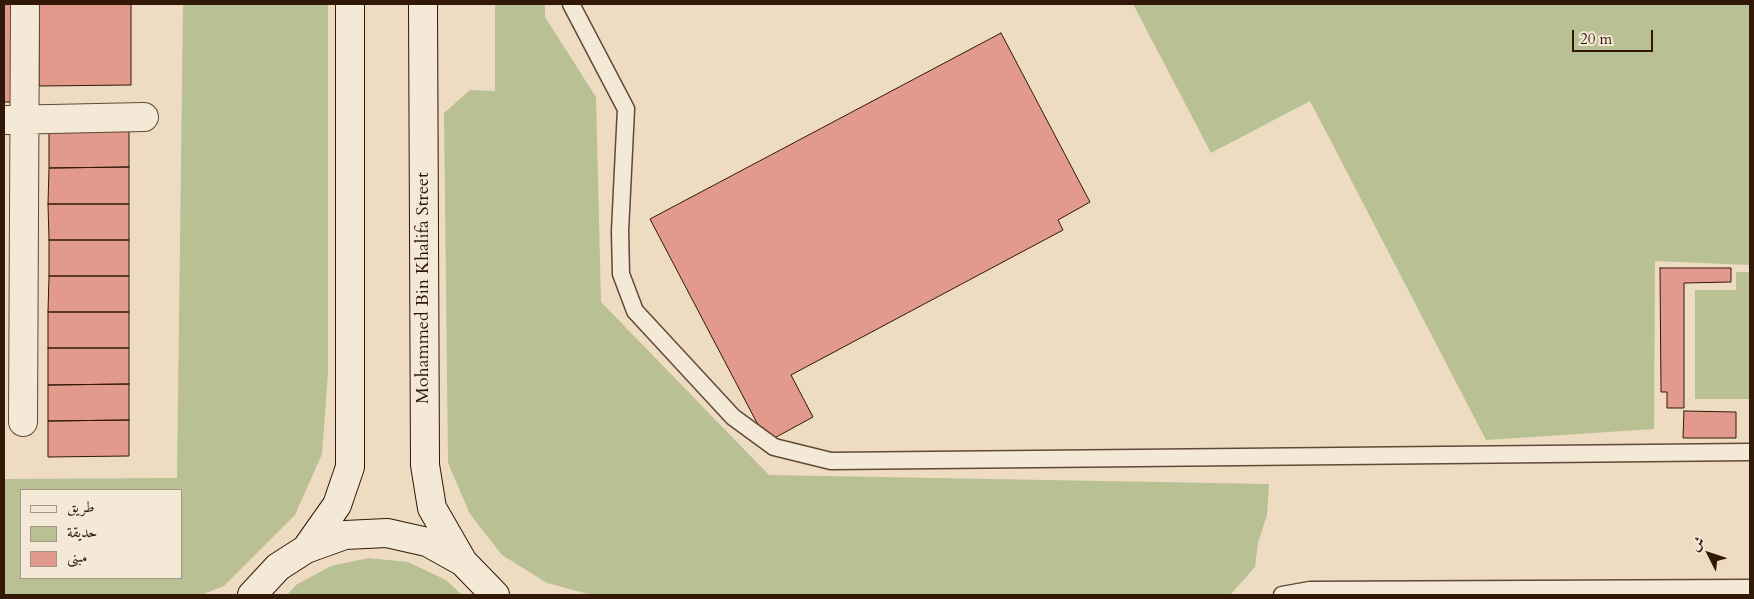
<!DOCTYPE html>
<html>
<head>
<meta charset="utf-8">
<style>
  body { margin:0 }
  #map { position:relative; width:1754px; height:599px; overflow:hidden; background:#eedcc2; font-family:Cardo,Amiri,serif }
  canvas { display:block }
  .frame { position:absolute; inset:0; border:5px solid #311807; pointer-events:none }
  .legend { position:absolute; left:20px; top:489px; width:162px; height:90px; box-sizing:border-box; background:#f4e8d7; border:1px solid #a69584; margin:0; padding:6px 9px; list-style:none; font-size:15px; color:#311807 }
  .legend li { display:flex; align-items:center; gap:10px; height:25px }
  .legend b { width:25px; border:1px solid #a69584 }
  .north { position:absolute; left:1684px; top:529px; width:50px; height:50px; -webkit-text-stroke:4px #f4e8d7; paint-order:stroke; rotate:311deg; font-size:14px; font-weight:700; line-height:20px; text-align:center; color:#311807 }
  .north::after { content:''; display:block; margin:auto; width:18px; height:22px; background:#311807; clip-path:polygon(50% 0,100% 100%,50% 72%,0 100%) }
  .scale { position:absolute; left:1572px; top:30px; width:81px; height:22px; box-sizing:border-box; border:2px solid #311807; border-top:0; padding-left:6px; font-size:15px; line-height:18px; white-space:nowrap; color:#311807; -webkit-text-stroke:4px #f4e8d7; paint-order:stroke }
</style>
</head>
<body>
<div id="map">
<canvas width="1754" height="599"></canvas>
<div class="frame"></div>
<ul class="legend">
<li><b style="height:6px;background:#f4e8d7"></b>طريق</li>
<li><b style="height:14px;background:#b8c094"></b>حديقة</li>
<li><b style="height:14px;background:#e29a8d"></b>مبنى</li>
</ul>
<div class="north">ش</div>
<div class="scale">20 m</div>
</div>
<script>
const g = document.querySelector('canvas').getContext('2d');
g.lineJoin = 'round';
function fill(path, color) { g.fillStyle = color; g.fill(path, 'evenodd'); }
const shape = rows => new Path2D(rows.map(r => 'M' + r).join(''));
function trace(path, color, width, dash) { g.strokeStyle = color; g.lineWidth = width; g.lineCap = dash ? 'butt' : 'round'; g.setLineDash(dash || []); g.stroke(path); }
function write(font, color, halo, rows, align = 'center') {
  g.font = font + ' Cardo,serif'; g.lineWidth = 4; g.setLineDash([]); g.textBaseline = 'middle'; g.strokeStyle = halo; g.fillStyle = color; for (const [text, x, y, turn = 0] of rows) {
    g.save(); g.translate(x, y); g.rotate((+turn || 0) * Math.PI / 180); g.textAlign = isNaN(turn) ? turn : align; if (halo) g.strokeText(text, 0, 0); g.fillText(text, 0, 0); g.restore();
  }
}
const green = shape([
  [183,4,328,4,328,374,322,454,295,515,224,586,201,595,4,595,4,479,177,478],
  [181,490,181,578,21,578,21,490],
  [495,4,545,4,545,17,596,97,601,302,769,475,1269,484,1267,515,1258,543,1255,567,1230,595,592,595,547,583,502,555,470,514,448,463,444,113,470,90,495,91],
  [1133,4,1750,4,1750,265,1655,261,1654,429,1486,440,1310,101,1211,153],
  [1736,272,1750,272,1750,399,1695,399,1695,290,1736,290],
  [369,558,408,562,446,580,462,595,287,595,296,585,331,566]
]);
const building = shape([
  [4,4,13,4,13,102,4,102,4,4],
  [39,4,131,4,131,85,39,86,39,4],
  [1001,33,1090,202,1058,220,1063,230,791,375,813,417,767,442,650,219,1001,33],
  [129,131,129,167,49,168,49,132,129,131],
  [129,167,129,204,48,204,49,168,129,167],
  [48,204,129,204,129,240,49,240,48,204],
  [49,240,129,240,129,276,49,276,49,240],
  [1660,268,1731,268,1731,282,1684,283,1684,408,1667,408,1667,392,1661,392,1660,268],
  [49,276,129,276,129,312,48,312,49,276],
  [48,312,129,312,129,348,48,348,48,312],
  [48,348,129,348,129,384,48,385,48,348],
  [129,384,129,420,48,421,48,385,129,384],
  [1684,411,1736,412,1736,438,1683,438,1684,411],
  [129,420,129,456,48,457,48,421,129,420]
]);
const lane = shape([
  [571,4,626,109,620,231,621,274,635,311,733,417,774,447,831,461,1750,452],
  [1282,595,1310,590,1750,588]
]);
const street = shape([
  [4,120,144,117],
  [23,422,25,4]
]);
const secondary = shape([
  [423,4,425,465,432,508,463,562],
  [306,549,337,505,350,467,350,4],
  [252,595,278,567,306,549,345,535,387,533,427,542,463,562,495,595]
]);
const streetNames = [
  ["Mohammed Bin Khalifa Street",424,288,-90]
];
fill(green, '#b8c094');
fill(building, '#e29a8d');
trace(building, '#311807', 1);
trace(lane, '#604936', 19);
trace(street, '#604936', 30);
trace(secondary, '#311807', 30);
trace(lane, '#f4e8d7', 16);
trace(street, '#f4e8d7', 28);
trace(secondary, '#f4e8d7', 28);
write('18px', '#311807', '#f4e8d7', streetNames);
</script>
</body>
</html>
